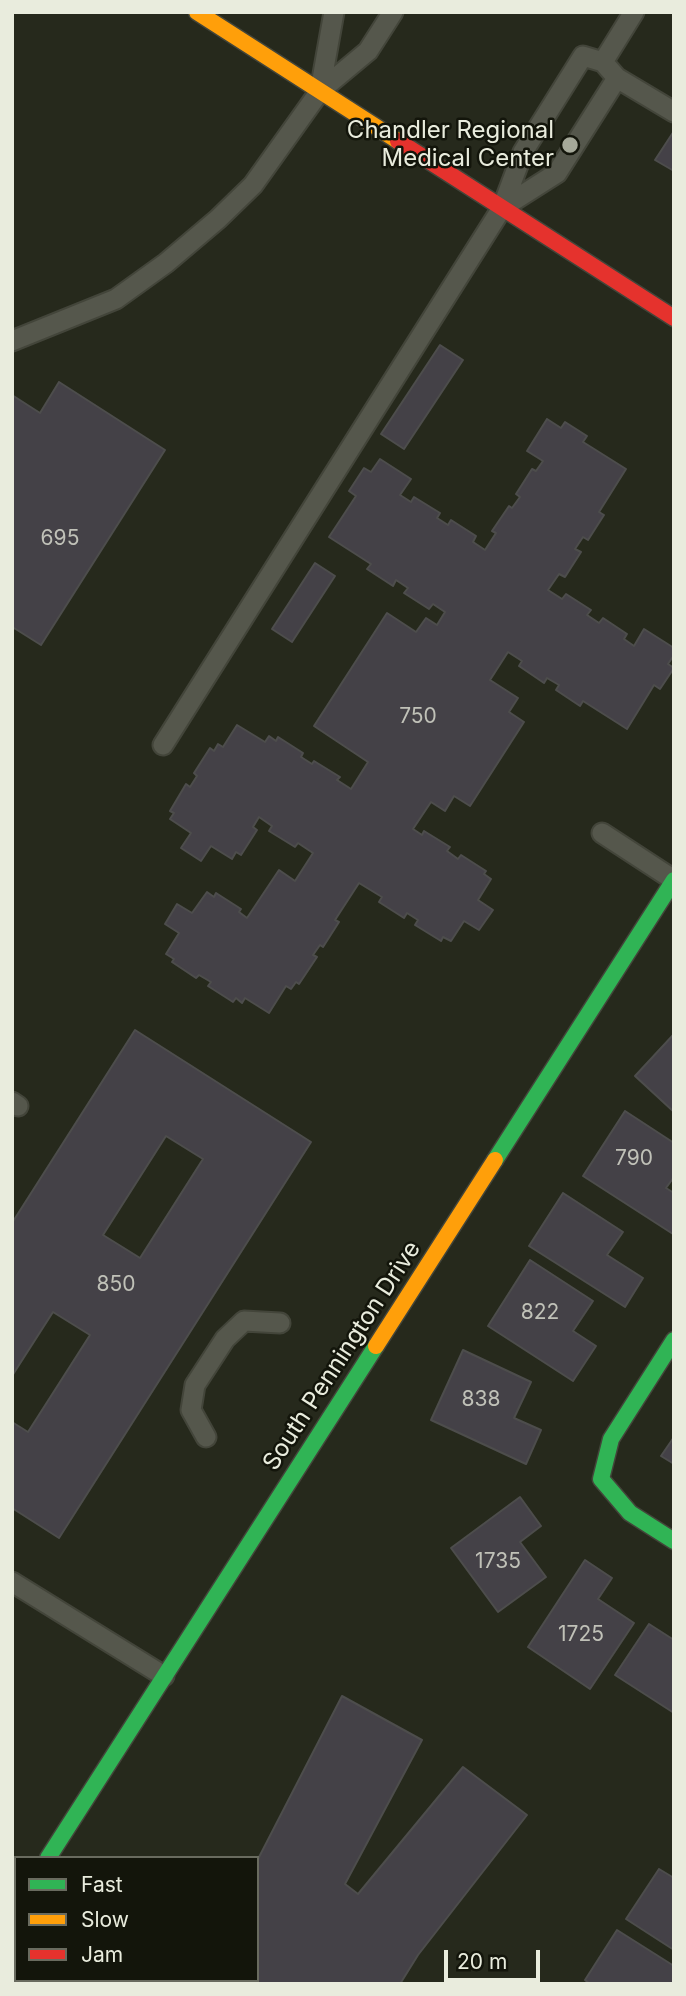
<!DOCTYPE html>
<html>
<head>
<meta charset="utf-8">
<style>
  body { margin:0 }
  #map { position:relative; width:686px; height:1996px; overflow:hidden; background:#26291c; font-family:Inter,sans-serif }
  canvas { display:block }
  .frame { position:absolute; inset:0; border:14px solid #e9ecdd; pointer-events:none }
  .legend { position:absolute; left:14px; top:1856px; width:245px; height:126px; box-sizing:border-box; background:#13150b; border:2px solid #696b5f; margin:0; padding:9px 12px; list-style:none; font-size:21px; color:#e9ecdd }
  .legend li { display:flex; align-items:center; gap:14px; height:35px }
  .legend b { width:35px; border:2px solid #696b5f }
  .scale { position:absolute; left:444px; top:1950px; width:96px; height:32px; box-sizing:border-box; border:4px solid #e9ecdd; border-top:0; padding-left:9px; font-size:21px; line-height:24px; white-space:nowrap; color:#e9ecdd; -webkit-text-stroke:5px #13150b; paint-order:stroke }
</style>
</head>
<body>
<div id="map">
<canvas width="686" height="1996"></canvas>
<div class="frame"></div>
<ul class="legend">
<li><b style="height:9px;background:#30b455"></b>Fast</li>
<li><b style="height:9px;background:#ff9f0a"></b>Slow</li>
<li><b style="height:9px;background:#e5322d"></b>Jam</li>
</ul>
<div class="scale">20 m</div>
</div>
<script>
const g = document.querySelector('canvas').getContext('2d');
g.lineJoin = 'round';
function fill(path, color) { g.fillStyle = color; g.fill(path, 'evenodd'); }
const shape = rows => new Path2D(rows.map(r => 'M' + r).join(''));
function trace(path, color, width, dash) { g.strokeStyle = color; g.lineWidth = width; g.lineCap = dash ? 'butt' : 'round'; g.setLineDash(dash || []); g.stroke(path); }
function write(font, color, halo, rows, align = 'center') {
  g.font = font + ' Inter,sans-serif'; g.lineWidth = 5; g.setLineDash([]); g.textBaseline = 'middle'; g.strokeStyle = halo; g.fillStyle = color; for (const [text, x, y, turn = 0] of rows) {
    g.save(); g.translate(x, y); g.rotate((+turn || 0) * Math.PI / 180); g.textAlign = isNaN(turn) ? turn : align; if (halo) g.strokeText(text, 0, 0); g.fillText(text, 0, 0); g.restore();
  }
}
const building = shape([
  [674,131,674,171,655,160,674,131],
  [440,345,463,360,404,449,381,434,440,345],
  [59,382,165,450,41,645,14,628,12,631,12,395,40,413,59,382],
  [547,419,561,428,565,422,587,436,583,442,626,469,599,512,604,515,588,540,583,537,575,549,581,552,565,577,559,574,548,590,562,599,566,594,591,610,587,615,599,623,603,618,627,634,624,639,634,646,644,629,674,648,674,655,668,664,674,668,660,689,654,685,627,729,583,701,580,706,556,690,559,685,547,678,544,683,519,666,522,661,508,652,490,680,518,698,509,712,524,722,470,806,454,796,445,811,431,802,413,829,422,835,424,831,450,847,447,851,458,859,461,855,486,871,484,874,491,879,478,900,493,910,479,930,464,921,451,941,443,937,441,941,415,925,418,920,407,913,404,918,379,902,382,897,359,883,335,920,339,922,323,947,320,945,313,955,317,957,299,984,296,982,291,989,286,986,269,1013,245,998,242,1003,236,998,233,1002,208,986,211,982,199,975,196,978,172,962,174,959,166,954,179,933,165,924,177,904,192,913,207,892,214,897,216,893,241,909,239,912,247,918,279,870,295,881,313,853,298,843,295,847,269,831,272,826,259,817,253,827,257,830,241,855,236,852,232,859,211,846,201,861,181,848,191,833,170,819,174,813,170,811,186,784,190,787,197,776,194,773,210,748,214,751,218,744,223,747,237,725,265,742,269,736,276,741,278,737,303,753,301,757,312,764,314,761,340,777,337,780,351,789,368,762,314,726,387,613,416,632,426,618,437,625,445,612,433,604,429,609,404,593,408,588,396,580,393,586,367,569,371,564,329,537,356,496,349,491,364,468,371,472,380,459,411,479,400,495,411,502,414,497,440,513,437,518,448,525,451,520,476,536,473,542,485,550,496,533,492,531,509,506,512,508,520,497,516,494,532,469,536,471,543,461,527,451,547,419],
  [315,563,335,576,292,642,272,629,315,563],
  [135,1030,311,1142,59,1538,12,1508,12,1422,28,1432,90,1335,53,1312,12,1376,12,1223,135,1030],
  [166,1136,203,1159,140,1258,103,1235,166,1136],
  [674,1034,674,1112,635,1076,674,1034],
  [625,1111,674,1143,674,1177,666,1188,674,1193,673,1234,583,1176,625,1111],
  [563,1193,623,1232,607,1255,643,1278,625,1307,529,1246,563,1193],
  [530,1260,593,1301,573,1331,596,1346,573,1381,488,1326,530,1260],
  [463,1350,531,1382,514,1418,541,1430,526,1464,431,1420,463,1350],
  [674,1437,674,1464,661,1456,674,1437],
  [520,1497,541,1526,520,1542,546,1577,498,1612,451,1548,520,1497],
  [585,1560,612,1578,598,1599,634,1623,590,1689,528,1647,585,1560],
  [649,1624,674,1640,674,1713,615,1675,649,1624],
  [342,1696,422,1740,345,1884,358,1894,463,1767,527,1815,418,1955,400,1984,164,1984,167,1980,257,1980,257,1861,342,1696],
  [659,1869,674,1878,674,1950,626,1919,659,1869],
  [617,1930,674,1966,674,1984,590,1984,585,1980,617,1930]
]);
const lane = shape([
  [603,62,634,12],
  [320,91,334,12],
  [502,208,557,173,617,78],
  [12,341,116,299,166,263,218,219,253,185,320,91,368,51,393,12],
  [163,745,502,208,523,152,583,56,603,62,617,78,674,112],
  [602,833,674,880],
  [12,1102,18,1106],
  [206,1437,191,1410,195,1385,225,1339,244,1321,280,1323],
  [12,1582,164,1676]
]);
const fast = shape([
  [495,1160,674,880],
  [674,1340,611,1439,601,1479,630,1513,674,1541],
  [48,1858,376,1346],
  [12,1914,16,1909]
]);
const slow = shape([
  [197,12,398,141],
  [376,1346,495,1160]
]);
const jam = shape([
  [398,141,674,318]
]);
const markers = [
  [570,145,9,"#a5a899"]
];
const numberNames = [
  ["695",60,539],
  ["750",418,717],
  ["790",634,1159],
  ["850",116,1285],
  ["822",540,1313],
  ["838",481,1400],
  ["1735",498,1562],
  ["1725",581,1635]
];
const poiNames = [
  ["Chandler Regional",554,131],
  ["Medical Center",554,159]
];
const streetNames = [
  ["South Pennington Drive",342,1356,-57]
];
fill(building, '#444147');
trace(building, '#4d4d4c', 2);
trace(lane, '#43453a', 23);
trace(fast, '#43453a', 19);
trace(slow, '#43453a', 19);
trace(jam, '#43453a', 19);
trace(lane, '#55574c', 19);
trace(fast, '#30b455', 16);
trace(slow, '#ff9f0a', 16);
trace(jam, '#e5322d', 16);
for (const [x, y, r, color] of markers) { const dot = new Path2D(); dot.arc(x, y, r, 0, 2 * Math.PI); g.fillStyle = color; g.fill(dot); trace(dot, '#13150b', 2.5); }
write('21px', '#c0c1b8', null, numberNames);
write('24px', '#e9ecdd', '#13150b', poiNames, 'right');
write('24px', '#e9ecdd', '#13150b', streetNames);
</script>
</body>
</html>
